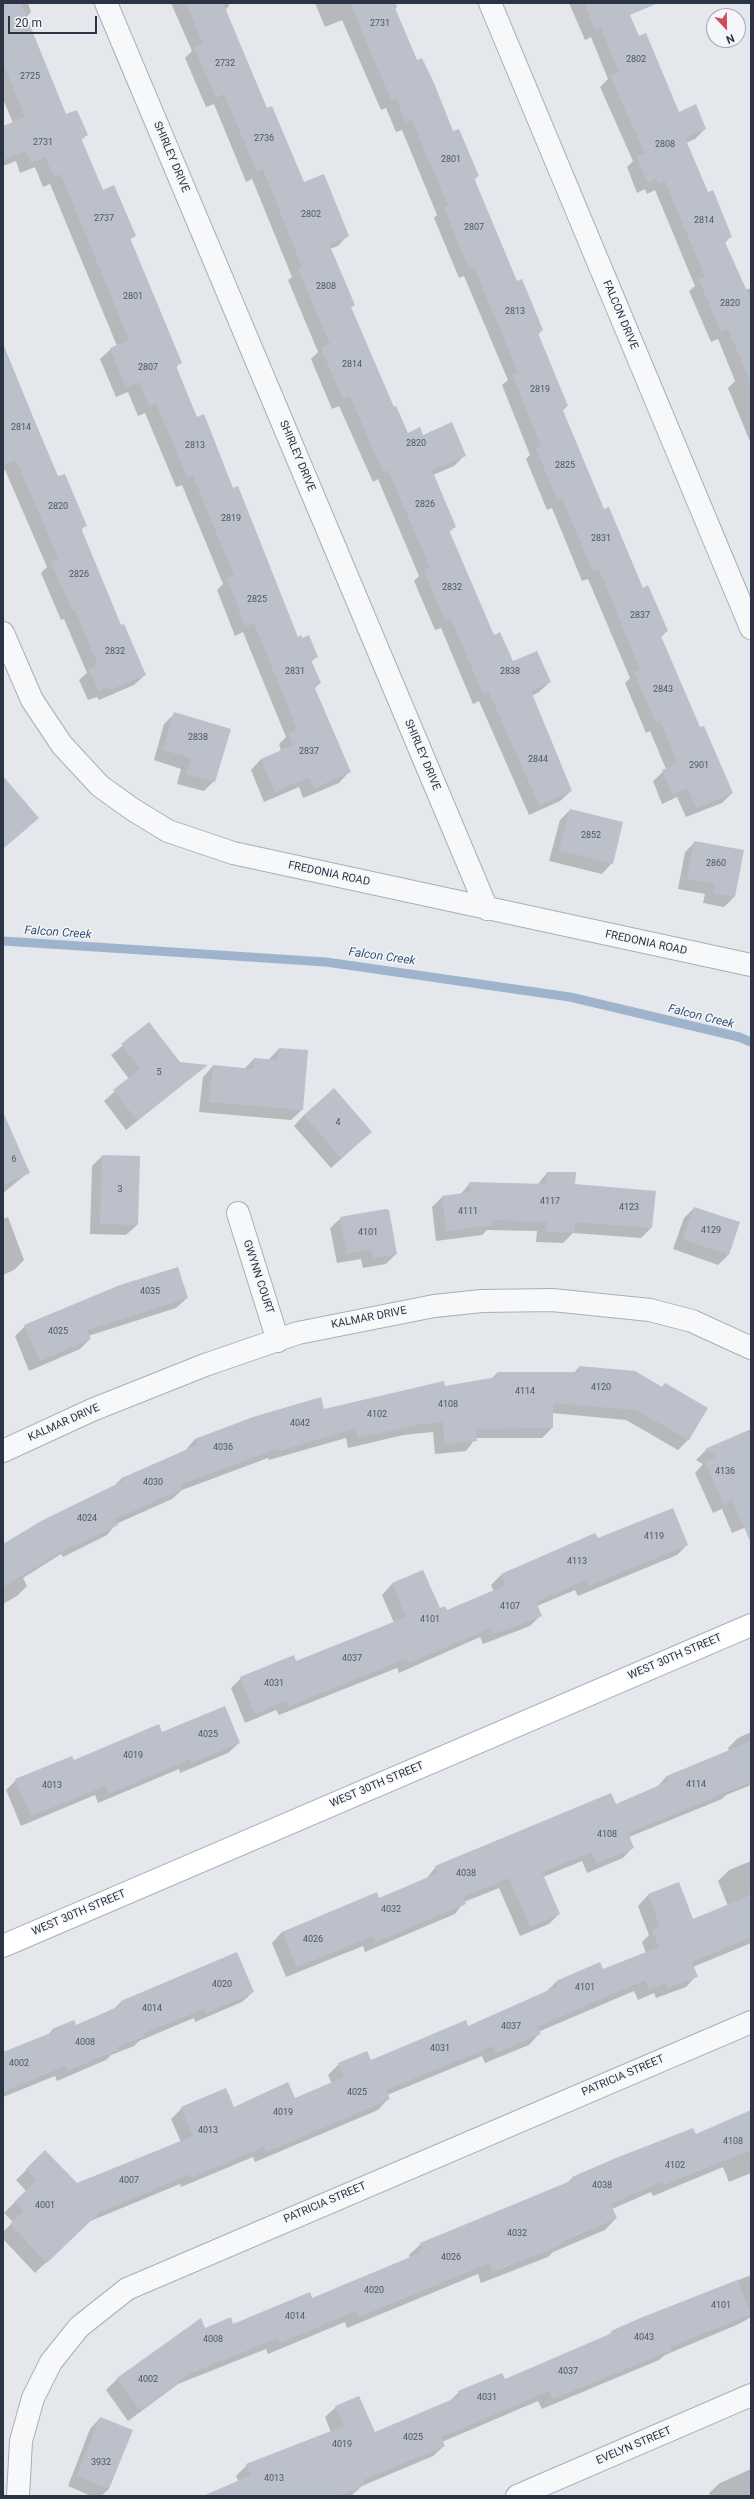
<!DOCTYPE html>
<html>
<head>
<meta charset="utf-8">
<style>
  body { margin:0 }
  #map { position:relative; width:754px; height:2499px; overflow:hidden; background:#e4e7ec; font-family:Roboto,sans-serif }
  canvas { display:block }
  .frame { position:absolute; inset:0; border:4px solid #2b3445; pointer-events:none }
  .north { position:absolute; left:706px; top:8px; width:40px; height:40px; box-sizing:border-box; background:#f4f6f9; border:1px solid #a4a8b1; border-radius:50%; rotate:158deg; font-size:11px; font-weight:700; line-height:16px; text-align:center; color:#2b3445 }
  .north::after { content:''; display:block; margin:auto; width:14px; height:18px; background:#d1495b; clip-path:polygon(50% 0,100% 100%,50% 72%,0 100%) }
  .scale { position:absolute; left:8px; top:16px; width:89px; height:18px; box-sizing:border-box; border:2px solid #2b3445; border-top:0; padding-left:5px; font-size:12px; line-height:14px; white-space:nowrap; color:#2b3445; -webkit-text-stroke:3px #f4f6f9; paint-order:stroke }
</style>
</head>
<body>
<div id="map">
<canvas width="754" height="2499"></canvas>
<div class="frame"></div>
<div class="north">N</div>
<div class="scale">20 m</div>
</div>
<script>
const g = document.querySelector('canvas').getContext('2d');
g.lineJoin = 'round';
function fill(path, color) { g.fillStyle = color; g.fill(path, 'evenodd'); }
const shape = rows => new Path2D(rows.map(r => 'M' + r).join(''));
function trace(path, color, width, dash) { g.strokeStyle = color; g.lineWidth = width; g.lineCap = dash ? 'butt' : 'round'; g.setLineDash(dash || []); g.stroke(path); }
function write(font, color, halo, rows, align = 'center') {
  g.font = font + ' Roboto,sans-serif'; g.lineWidth = 3; g.setLineDash([]); g.textBaseline = 'middle'; g.strokeStyle = halo; g.fillStyle = color; for (const [text, x, y, turn = 0] of rows) {
    g.save(); g.translate(x, y); g.rotate((+turn || 0) * Math.PI / 180); g.textAlign = isNaN(turn) ? turn : align; if (halo) g.strokeText(text, 0, 0); g.fillText(text, 0, 0); g.restore();
  }
}
const shadow = shape([
  [3,3,28,3,31,12,26,18,66,115,87,135,81,140,102,191,134,236,130,240,180,363,176,368,197,418,233,489,297,638,317,657,311,662,320,683,314,689,349,772,339,783,303,798,299,787,264,802,251,770,261,759,281,751,279,744,286,737,243,632,235,636,217,590,223,584,182,485,176,487,145,413,138,416,128,392,116,397,100,359,111,349,117,346,50,184,43,187,35,167,20,173,16,161,3,166,3,127,13,123,3,99],
  [171,3,228,3,229,6,225,10,267,109,303,183,348,235,338,246,330,249,354,305,350,308,393,408,407,434,422,436,464,456,454,466,433,475,455,527,449,532,493,637,512,663,550,682,539,692,532,696,571,791,560,801,529,815,479,701,473,704,441,628,435,630,414,581,419,576,378,479,373,482,339,406,332,409,311,359,318,352,288,280,292,277,252,179,246,182,214,104,206,107,185,58,192,51],
  [315,3,395,3,397,7,395,9,417,61,452,132,478,176,474,180,517,282,542,330,538,335,567,406,562,411,604,510,642,589,667,631,661,637,699,729,732,793,722,803,686,817,677,797,662,804,653,781,666,769,650,731,646,733,625,683,630,678,588,579,582,581,552,508,547,510,526,459,530,455,502,385,508,380,464,276,459,278,434,218,437,215,402,130,396,132,386,108,381,110,342,20,325,27],
  [569,3,624,3,639,37,678,113,705,129,695,139,686,143,708,194,731,236,725,243,745,290,751,288,751,444,728,388,735,381,718,339,711,342,689,291,695,286,655,190,647,194,645,189,637,193,627,167,633,161,600,87,608,79,591,37,585,40],
  [3,344,58,478,86,525,81,530,121,627,145,675,134,685,99,700,97,697,88,700,79,680,87,673,64,619,61,620,41,573,47,567,5,470,3,471],
  [175,713,214,781,204,791,177,784,181,769,154,760,164,724],
  [570,810,612,863,602,874,549,861,560,820],
  [695,842,734,897,724,907,703,903,705,894,678,889,685,852],
  [149,1024,180,1063,206,1066,126,1130,104,1101,129,1079,111,1055],
  [279,1049,307,1051,302,1110,291,1120,199,1112,203,1077,213,1066,244,1069,254,1059,269,1059],
  [304,1115,360,1142,331,1168,294,1126],
  [3,1149,29,1172,3,1193],
  [102,1156,137,1225,126,1235,90,1234,92,1166],
  [547,1173,574,1185,651,1228,641,1238,573,1233,563,1243,536,1242,537,1231,487,1230,482,1235,436,1241,432,1207,442,1197,460,1195,470,1183,537,1185],
  [694,1208,728,1255,718,1265,673,1249,684,1218],
  [8,1217,24,1260,14,1270,3,1275,3,1219],
  [341,1218,396,1254,386,1264,363,1268,361,1259,337,1263,330,1228],
  [187,1298,176,1308,88,1336,90,1339,80,1349,29,1371,15,1336,25,1326],
  [579,1367,661,1388,707,1408,688,1440,678,1450,626,1420,552,1413,552,1428,542,1438,476,1438,466,1451,435,1454,433,1432,404,1435,348,1448,346,1438,269,1460,268,1458,182,1490,172,1499,116,1524,107,1535,63,1557,61,1554,23,1578,27,1586,17,1596,3,1604,3,1545,114,1486,122,1478,185,1451,195,1439,254,1418,324,1410,491,1379,497,1373,574,1373],
  [751,1430,751,1525,732,1533,722,1509,713,1513,695,1473,703,1464,696,1460,706,1450],
  [597,1540,687,1545,677,1555,578,1596,575,1590,537,1606,541,1615,530,1626,483,1644,480,1637,399,1673,397,1668,279,1715,276,1710,245,1723,231,1688,241,1678,296,1662,394,1623,382,1595,392,1584,422,1571,439,1609,447,1612,494,1592,491,1585,502,1574],
  [751,1732,751,1785,726,1795,722,1799,629,1837,633,1847,623,1858,587,1873,582,1861,543,1877,559,1914,549,1924,520,1936,499,1888,464,1902,455,1914,365,1952,363,1946,286,1977,272,1943,282,1932,379,1899,426,1879,436,1867,615,1806,657,1787,667,1776,729,1751,728,1748,738,1738],
  [162,1733,239,1743,228,1753,180,1773,179,1769,98,1803,95,1795,21,1826,6,1790,16,1780],
  [751,1861,751,1943,693,1967,696,1976,686,1987,656,1998,654,1993,638,2000,634,1991,538,2032,539,2034,529,2045,485,2063,482,2056,387,2095,388,2099,378,2110,255,2162,253,2157,181,2187,180,2184,88,2222,35,2273,3,2239,3,2232,13,2222,4,2213,26,2191,16,2180,45,2152,76,2184,181,2142,171,2119,182,2108,234,2108,294,2100,332,2084,328,2075,339,2064,370,2062,468,2027,545,1993,556,1982,599,1963,602,1970,646,1953,642,1942,649,1935,638,1906,648,1895,693,1921,728,1906,718,1881,729,1870],
  [253,1992,242,2002,195,2022,194,2018,139,2041,134,2046,111,2055,106,2060,57,2081,55,2076,3,2097,3,2053,48,2035,52,2030,73,2021,75,2026,114,2009,121,2002],
  [751,2112,751,2173,729,2182,723,2167,653,2196,651,2192,612,2209,616,2218,605,2230,553,2252,548,2257,481,2283,478,2274,347,2328,345,2322,268,2354,266,2349,178,2384,128,2421,106,2390,117,2379,201,2319,205,2329,233,2325,312,2299,410,2258,409,2255,421,2244,566,2184,572,2178,695,2135],
  [751,2275,751,2317,739,2324,665,2355,659,2360,542,2409,538,2401,442,2442,444,2446,433,2456,362,2486,351,2496,206,2496,239,2482,236,2476,247,2465,331,2432,325,2417,336,2407,374,2434,450,2401,459,2392,504,2381,607,2336,612,2332],
  [100,2418,109,2489,101,2496,91,2496,68,2486,90,2429],
  [751,2469,751,2496,710,2496,709,2493,720,2483]
]);
const stream = shape([
  [3,941,326,962,570,997,739,1037,751,1042]
]);
const building = shape([
  [3,3,21,3,66,114,77,110,88,135,81,138,103,190,114,185,136,236,130,238,182,363,176,366,197,417,204,414,233,488,238,486,298,637,301,635,302,638,309,635,318,657,311,660,321,683,314,686,351,772,314,788,309,777,275,792,261,759,293,745,289,733,297,729,254,623,245,626,227,578,234,576,193,475,187,477,156,403,149,406,139,382,126,387,110,348,129,340,61,174,54,177,45,157,31,163,26,151,3,160,3,126,25,117,3,63],
  [186,3,223,3,267,108,272,106,304,182,324,174,349,236,329,244,355,305,351,307,394,407,396,406,408,433,420,427,423,435,452,422,466,456,432,470,456,527,449,530,494,635,500,632,513,661,537,651,551,682,531,691,572,791,539,805,489,692,483,694,451,618,445,621,424,570,430,567,388,470,383,472,350,396,343,399,321,348,330,344,298,269,302,267,263,169,257,172,224,94,216,98,194,47,203,44],
  [350,3,393,3,417,60,422,58,434,83,453,131,459,129,479,176,474,178,517,281,522,279,543,330,538,333,568,406,562,408,604,509,609,507,643,588,648,585,668,631,660,634,700,727,704,726,733,793,696,808,688,788,672,794,662,770,678,763,660,721,656,723,634,672,640,670,599,569,593,572,562,498,557,500,536,448,541,446,512,374,518,372,474,267,469,269,444,207,448,206,412,120,406,123,396,98,391,100],
  [584,3,658,3,630,15,639,36,646,33,679,112,696,104,706,129,685,138,708,192,713,190,732,237,724,240,751,300,751,383,728,329,721,332,699,280,705,277,665,181,658,184,656,179,648,183,636,156,645,153,610,76,619,72,601,27,595,30],
  [3,347,58,476,65,474,87,526,81,528,121,625,124,624,146,675,110,690,108,687,99,691,89,669,98,665,75,609,72,610,51,562,59,559,16,460,3,465],
  [174,712,231,729,215,782,186,774,191,758,163,750],
  [3,776,39,818,3,849],
  [570,809,623,822,613,864,559,850],
  [694,841,744,850,735,897,713,893,715,884,687,879],
  [149,1022,180,1062,208,1065,137,1120,113,1090,140,1069,121,1044],
  [279,1048,308,1050,303,1110,209,1102,213,1065,253,1069,254,1058,278,1060],
  [334,1088,372,1132,341,1158,304,1115],
  [3,1112,30,1173,3,1185],
  [102,1155,140,1156,138,1225,100,1224],
  [547,1172,576,1172,575,1184,656,1191,652,1228,575,1222,574,1233,546,1232,547,1222,493,1220,493,1225,446,1231,442,1196,471,1192,469,1182,546,1184],
  [694,1207,740,1222,729,1255,683,1239],
  [385,1209,389,1210,397,1254,373,1258,372,1249,347,1254,340,1217],
  [178,1267,188,1298,87,1330,91,1339,40,1361,24,1325,120,1285],
  [579,1366,635,1371,662,1387,665,1383,708,1408,689,1440,636,1410,553,1403,553,1428,475,1429,477,1441,445,1444,443,1422,415,1425,358,1438,356,1428,279,1451,279,1448,181,1484,183,1489,115,1519,118,1525,73,1547,72,1545,3,1587,3,1544,43,1520,123,1481,122,1478,197,1445,195,1439,253,1417,321,1397,324,1409,444,1381,445,1386,497,1377,497,1372,579,1372],
  [751,1429,751,1543,732,1500,724,1504,705,1462,717,1456,705,1449],
  [673,1508,688,1545,588,1586,586,1580,536,1602,542,1616,516,1626,493,1634,491,1628,409,1663,407,1658,289,1706,287,1700,255,1714,240,1677,294,1655,296,1661,406,1617,392,1583,423,1570,440,1608,445,1606,447,1610,506,1585,501,1574,595,1533,598,1538],
  [225,1706,240,1743,191,1763,189,1759,109,1794,105,1786,31,1816,15,1779,72,1756,74,1760,159,1724,162,1732],
  [751,1741,751,1782,628,1833,634,1848,597,1863,592,1852,542,1872,560,1914,530,1927,509,1878,463,1897,466,1904,376,1942,373,1936,297,1967,282,1932,377,1892,379,1898,438,1873,435,1866,611,1793,616,1804,669,1781,667,1776],
  [679,1882,693,1919,751,1895,751,1937,692,1962,698,1977,667,1988,665,1983,649,1990,645,1980,537,2027,541,2034,496,2053,493,2046,386,2090,390,2099,339,2121,266,2152,264,2147,192,2177,191,2174,100,2212,47,2263,10,2224,24,2211,15,2201,37,2180,26,2169,45,2150,77,2183,193,2136,181,2107,226,2088,234,2107,288,2082,295,2098,344,2077,338,2063,367,2051,371,2060,466,2020,468,2026,558,1986,556,1981,600,1962,603,1969,659,1947,652,1930,660,1926,648,1894],
  [237,1952,254,1992,206,2013,204,2009,144,2033,145,2036,117,2047,118,2050,67,2071,65,2066,3,2092,3,2052,53,2032,52,2029,74,2020,76,2025,122,2005,121,2001],
  [751,2110,751,2150,664,2185,663,2181,611,2204,617,2218,560,2243,561,2245,493,2272,489,2263,359,2317,356,2311,280,2343,278,2338,191,2373,140,2410,117,2378,201,2318,205,2328,231,2317,233,2324,310,2292,312,2298,420,2253,418,2250,422,2249,420,2243,573,2180,572,2177,616,2158,693,2128,696,2134],
  [737,2280,751,2314,670,2347,672,2350,553,2399,549,2391,441,2437,445,2446,363,2480,365,2485,338,2496,203,2496,251,2475,246,2464,344,2426,335,2406,359,2396,375,2432,460,2396,458,2391,502,2373,505,2379,612,2333,611,2331,638,2319],
  [100,2417,133,2430,109,2489,77,2476]
]);
const minor = shape([
  [106,3,487,909],
  [490,3,751,628],
  [3,633,32,700,62,745,100,786,132,809,168,831,233,853,751,965],
  [238,1213,278,1341],
  [3,1451,92,1410,205,1365,298,1333,434,1306,482,1301,552,1300,650,1310,692,1321,751,1348],
  [18,2496,21,2441,33,2398,51,2362,79,2327,127,2289,751,2022],
  [517,2496,751,2395]
]);
const secondary = shape([
  [3,1946,751,1625]
]);
const numberNames = [
  ["2731",380,24],
  ["2802",636,60],
  ["2732",225,64],
  ["2725",30,77],
  ["2736",264,139],
  ["2731",43,143],
  ["2808",665,145],
  ["2801",451,160],
  ["2802",311,215],
  ["2737",104,219],
  ["2814",704,221],
  ["2807",474,228],
  ["2808",326,287],
  ["2801",133,297],
  ["2820",730,304],
  ["2813",515,312],
  ["2814",352,365],
  ["2807",148,368],
  ["2819",540,390],
  ["2814",21,428],
  ["2820",416,444],
  ["2813",195,446],
  ["2825",565,466],
  ["2826",425,505],
  ["2820",58,507],
  ["2819",231,519],
  ["2831",601,539],
  ["2826",79,575],
  ["2832",452,588],
  ["2825",257,600],
  ["2837",640,616],
  ["2832",115,652],
  ["2831",295,672],
  ["2838",510,672],
  ["2843",663,690],
  ["2838",198,738],
  ["2837",309,752],
  ["2844",538,760],
  ["2901",699,766],
  ["2852",591,836],
  ["2860",716,864],
  ["5",159,1073],
  ["4",338,1123],
  ["6",14,1160],
  ["3",120,1190],
  ["4117",550,1202],
  ["4123",629,1208],
  ["4111",468,1212],
  ["4129",711,1231],
  ["4101",368,1233],
  ["4035",150,1292],
  ["4025",58,1332],
  ["4120",601,1388],
  ["4114",525,1392],
  ["4108",448,1405],
  ["4102",377,1415],
  ["4042",300,1424],
  ["4036",223,1448],
  ["4136",725,1472],
  ["4030",153,1483],
  ["4024",87,1519],
  ["4119",654,1537],
  ["4113",577,1562],
  ["4107",510,1607],
  ["4101",430,1620],
  ["4037",352,1659],
  ["4031",274,1684],
  ["4025",208,1735],
  ["4019",133,1756],
  ["4114",696,1785],
  ["4013",52,1786],
  ["4108",607,1835],
  ["4038",466,1874],
  ["4032",391,1910],
  ["4026",313,1940],
  ["4020",222,1985],
  ["4101",585,1988],
  ["4014",152,2009],
  ["4037",511,2027],
  ["4008",85,2043],
  ["4031",440,2049],
  ["4002",19,2064],
  ["4025",357,2093],
  ["4019",283,2113],
  ["4013",208,2131],
  ["4108",733,2142],
  ["4102",675,2166],
  ["4007",129,2181],
  ["4038",602,2186],
  ["4001",45,2206],
  ["4032",517,2234],
  ["4026",451,2258],
  ["4020",374,2291],
  ["4101",721,2306],
  ["4014",295,2317],
  ["4043",644,2338],
  ["4008",213,2340],
  ["4037",568,2372],
  ["4002",148,2380],
  ["4031",487,2398],
  ["4025",413,2438],
  ["4019",342,2445],
  ["3932",101,2463],
  ["4013",274,2479]
];
const streetNames = [
  ["SHIRLEY DRIVE",171,157,67],
  ["FALCON DRIVE",620,315,67],
  ["SHIRLEY DRIVE",297,456,67],
  ["SHIRLEY DRIVE",422,755,67],
  ["FREDONIA ROAD",329,874,12],
  ["FREDONIA ROAD",646,943,12],
  ["GWYNN COURT",258,1277,72],
  ["KALMAR DRIVE",369,1318,-11],
  ["KALMAR DRIVE",64,1423,-24],
  ["WEST 30TH STREET",675,1657,-23],
  ["WEST 30TH STREET",377,1785,-23],
  ["WEST 30TH STREET",79,1913,-23],
  ["PATRICIA STREET",623,2076,-23],
  ["PATRICIA STREET",325,2203,-23],
  ["EVELYN STREET",634,2446,-23]
];
const waterNames = [
  ["Falcon Creek",58,933,4],
  ["Falcon Creek",382,957,8],
  ["Falcon Creek",701,1017,14]
];
fill(shadow, '#0003');
trace(stream, '#9fb4cc', 9);
fill(building, '#bbc0ca');
trace(minor, '#a9aeb7', 24);
trace(secondary, '#a9aeb7', 24);
trace(minor, '#f7f8fa', 22);
trace(secondary, '#fff', 22);
write('9px', '#4f5766', null, numberNames);
write('11px', '#2b3445', '#f4f6f9', streetNames);
write('italic 12px', '#34527a', '#f4f6f9', waterNames);
</script>
</body>
</html>
